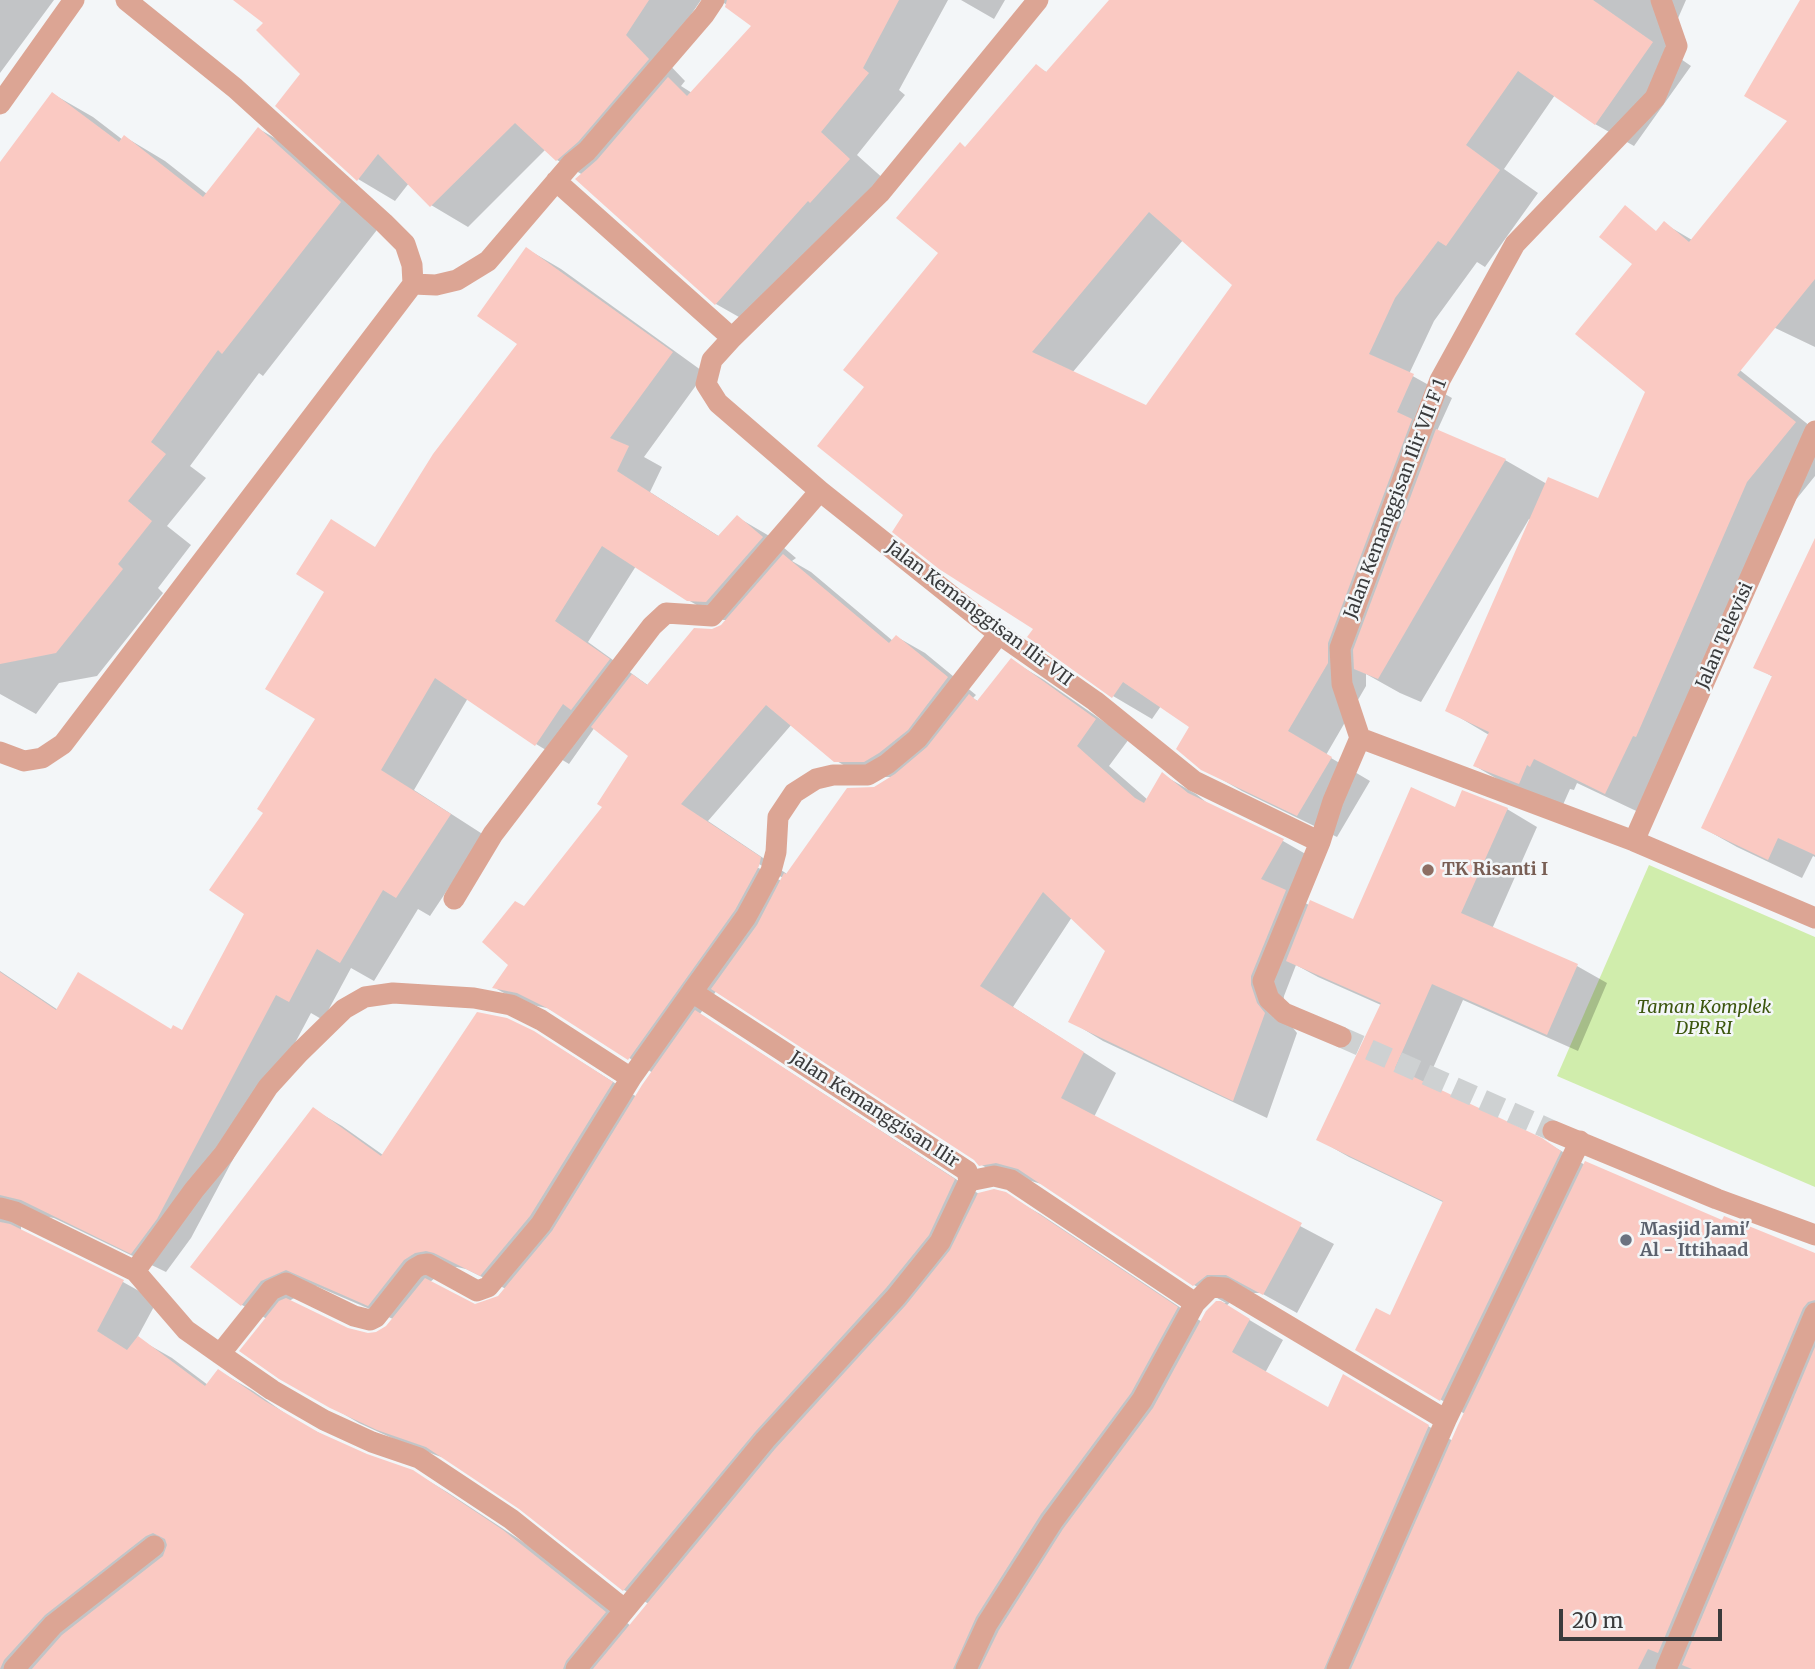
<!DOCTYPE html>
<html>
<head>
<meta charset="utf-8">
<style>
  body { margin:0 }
  #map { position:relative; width:1815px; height:1669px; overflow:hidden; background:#f3f6f8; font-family:Merriweather,serif }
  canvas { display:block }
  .scale { position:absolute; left:1559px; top:1609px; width:163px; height:32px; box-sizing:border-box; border:4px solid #3a3b3c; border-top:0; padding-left:9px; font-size:21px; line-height:24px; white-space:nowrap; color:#3a3b3c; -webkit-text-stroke:5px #f3f6f8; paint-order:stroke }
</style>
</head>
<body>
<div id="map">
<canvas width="1815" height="1669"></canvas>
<div class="scale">20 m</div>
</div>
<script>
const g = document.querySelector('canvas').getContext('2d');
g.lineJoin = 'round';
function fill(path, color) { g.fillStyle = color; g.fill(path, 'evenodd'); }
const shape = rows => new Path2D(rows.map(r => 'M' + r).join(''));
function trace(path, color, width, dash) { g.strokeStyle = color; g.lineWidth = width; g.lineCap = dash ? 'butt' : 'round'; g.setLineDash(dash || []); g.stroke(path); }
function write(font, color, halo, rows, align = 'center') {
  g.font = font + ' Merriweather,serif'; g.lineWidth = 5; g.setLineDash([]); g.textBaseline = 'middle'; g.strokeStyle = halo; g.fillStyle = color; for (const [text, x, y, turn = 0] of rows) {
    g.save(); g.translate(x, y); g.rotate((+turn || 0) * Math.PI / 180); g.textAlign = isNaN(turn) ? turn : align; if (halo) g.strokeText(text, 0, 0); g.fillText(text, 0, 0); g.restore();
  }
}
const green = shape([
  [1649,865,1815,937,1815,1187,1557,1076]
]);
const shadow = shape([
  [0,0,54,0,0,73],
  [236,0,701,0,662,57,685,81,681,86,692,93,754,25,720,0,948,0,899,90,905,95,857,155,886,181,753,325,716,304,578,179,583,175,557,160,546,149,468,227,431,205,409,183,395,201,358,179,302,74,265,23],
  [961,0,1005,0,994,19],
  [1112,0,1686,0,1665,48,1691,66,1634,146,1595,124,1555,95,1504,169,1538,193,1485,267,1477,262,1434,321,1409,374,1452,398,1437,431,1505,460,1547,484,1599,500,1647,392,1662,308,1815,430,1815,476,1790,507,1649,817,1577,783,1574,790,1570,789,1562,807,1518,791,1475,766,1489,735,1447,710,1531,520,1529,519,1421,702,1400,693,1366,674,1366,686,1326,755,1370,781,1337,837,1242,791,1202,768,1191,726,1161,706,1152,719,1113,696,1036,628,866,387,940,252,967,148,1036,66,1048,73],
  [1183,240,1234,285,1147,408,1072,373],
  [1802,0,1815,0,1815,347,1683,284,1665,224,1692,240,1789,121],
  [53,94,93,117,123,140,125,137,165,161,207,194,259,129,299,152,380,226,263,376,259,373,190,466,206,478,167,526,191,545,158,588,163,593,97,676,59,683,36,714,0,694,0,198],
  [527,249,561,269,705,373,644,457,662,467,650,492,720,537,737,517,771,537,796,558,792,561,811,572,893,641,897,637,925,653,976,695,973,698,979,702,1011,660,1044,680,1129,739,1109,766,1148,800,1163,775,1196,794,1211,806,1283,841,1316,860,1294,897,1309,905,1354,921,1456,809,1507,809,1537,827,1492,929,1577,966,1607,983,1578,1051,1463,1000,1426,1084,1541,1139,1585,1165,1723,1223,1815,1255,1815,1669,0,1669,0,971,58,1010,182,1032,246,913,266,812,318,718,376,548,519,344],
  [636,566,688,600,723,620,728,620,723,626,712,631,649,686,588,642],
  [468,698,536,744,569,764,595,727,630,756,605,807,524,908,510,964,495,988,522,1003,547,1008,564,1017,653,1073,637,1097,564,1051,383,1155,342,1126,313,1109,193,1267,242,1305,267,1319,280,1377,359,1423,405,1444,447,1459,520,1507,624,1590,649,1604,631,1626,537,1551,447,1492,412,1471,366,1456,299,1423,253,1391,219,1371,208,1385,172,1358,137,1338,157,1301,123,1282,21,1231,21,1224,31,1214,54,1218,166,1272,191,1238,311,1013,323,1020,351,968,374,981,418,909,430,916,484,835,414,790],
  [792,724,835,760,864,777,894,777,787,874,708,821],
  [752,860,783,878,783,882,750,863],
  [1072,917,1108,951,1070,1021,1103,1041,1267,1118,1297,1033,1290,1024,1283,1005,1284,996,1296,965,1318,977,1381,1005,1319,1140,1349,1157,1445,1203,1391,1317,1357,1350,1465,1414,1453,1441,1378,1396,1328,1409,1265,1373,1283,1340,1226,1306,1241,1293,1261,1293,1297,1313,1334,1244,1094,1117,1116,1073,1013,1007],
  [717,990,975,1159,980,1164,1014,1184,1031,1181,1045,1185,1194,1285,1226,1303,1217,1302,1202,1322,1040,1214,1005,1194,979,1194,700,1014],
  [457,1267,466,1269,506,1289,499,1297,475,1306,430,1282,445,1270],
  [316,1286,393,1319,387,1326,376,1334,367,1334,348,1330,289,1301],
  [1815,569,1815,857,1813,856,1802,878,1737,847,1703,828,1773,677,1756,667]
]);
const building = shape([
  [233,0,649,0,626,35,649,59,578,142,556,161,515,123,430,207,378,154,357,181,275,106,300,74,256,30,263,23],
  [727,0,899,0,863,68,869,73,821,132,850,159,810,203,808,201,715,305,575,179,597,160,668,77,687,96,751,26,725,7],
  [1109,0,1593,0,1653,42,1595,125,1518,71,1466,145,1500,170,1446,246,1438,241,1395,298,1369,354,1414,374,1397,412,1412,419,1328,643,1328,663,1288,731,1332,757,1297,816,1201,770,1176,749,1189,727,1123,682,1112,698,1027,637,1033,629,939,569,892,532,903,515,817,446,864,387,843,370,938,253,896,218,960,142,965,147,1036,64,1046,72],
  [1149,212,1232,285,1146,405,1032,352],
  [1800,0,1815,0,1815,279,1737,375,1796,422,1747,482,1636,737,1633,736,1605,794,1534,759,1530,767,1527,765,1519,784,1473,766,1489,732,1445,711,1548,477,1598,498,1645,392,1575,334,1632,264,1599,237,1625,205,1656,231,1664,221,1689,242,1787,121,1744,96],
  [52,92,119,142,124,135,203,197,258,127,341,202,222,354,218,350,151,442,166,454,128,501,152,521,118,564,123,569,56,653,0,664,0,162],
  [526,247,673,352,610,438,629,446,617,471,718,536,737,515,763,537,706,602,687,601,602,546,555,621,610,659,571,710,563,704,535,746,435,678,381,770,451,814,396,898,383,890,340,963,317,949,289,1002,276,995,157,1219,131,1254,21,1200,0,1195,0,972,56,1010,78,972,171,1029,173,1025,182,1030,244,914,209,890,263,813,257,809,315,719,265,689,324,592,296,574,331,519,375,547,433,454,517,344,477,316],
  [1436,429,1506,459,1378,679,1354,669,1353,650],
  [1815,538,1815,855,1778,838,1768,860,1701,828,1772,676,1753,668],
  [783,554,889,643,896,635,948,677,908,730,879,753,864,762,834,762,766,705,681,804,761,857,759,866,735,910,628,1060,547,1008,517,993,492,988,508,965,482,942,515,901,524,906,602,807,597,804,628,756,591,727,632,674,647,685,694,628,712,629,721,625],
  [1011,658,1096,719,1077,746,1135,798,1144,803,1162,772,1188,793,1284,839,1261,879,1286,890,1251,976,1251,985,1257,1003,1265,1013,1233,1101,1068,1022,1105,951,1043,892,980,986,1084,1052,1061,1098,1302,1223,1263,1295,1226,1275,1207,1275,1193,1286,1018,1169,996,1163,979,1166,974,1160,711,989,757,925,784,873,786,874,847,788,874,787,895,774,927,747,969,694,977,701],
  [1411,787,1455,807,1462,790,1508,808,1461,913,1578,964,1547,1035,1432,984,1395,1068,1542,1138,1561,1151,1440,1401,1355,1350,1376,1308,1390,1315,1443,1201,1316,1140,1381,1003,1286,961,1310,900,1353,919],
  [695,1010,955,1179,929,1235,886,1288,755,1432,623,1591,519,1509,426,1447,377,1430,330,1408,279,1379,239,1351,279,1301,286,1298,348,1328,368,1333,376,1332,386,1326,425,1278,475,1304,498,1296,552,1231,642,1085],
  [477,1012,507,1018,534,1031,613,1082,530,1216,480,1276,434,1253,426,1251,415,1253,404,1260,368,1306,286,1270,261,1281,241,1306,190,1267,313,1107,381,1156],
  [1585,1161,1722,1220,1724,1216,1815,1253,1815,1300,1808,1302,1803,1308,1658,1653,1648,1649,1638,1669,1351,1669,1458,1425],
  [994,1189,1006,1192,1178,1307,1131,1393,1041,1514,976,1617,953,1669,593,1669,775,1449,906,1305,950,1250,978,1193],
  [0,1222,10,1224,124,1280,97,1331,127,1350,138,1336,205,1386,218,1369,265,1401,318,1432,367,1454,413,1470,503,1530,606,1612,566,1661,563,1669,32,1669,62,1635,163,1556,167,1545,165,1539,153,1533,146,1536,45,1615,4,1660,0,1669],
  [1216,1301,1221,1301,1250,1319,1232,1352,1328,1407,1343,1374,1429,1425,1324,1669,980,1669,999,1630,1063,1529,1153,1408,1206,1311],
  [1815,1347,1815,1669,1692,1669,1682,1665]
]);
const minorTunnel = shape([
  [1341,1037,1553,1131]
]);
const minor = shape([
  [1038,0,880,193,732,338,712,360,706,384,718,403,820,491,999,634,1095,701,1194,781,1320,842],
  [0,104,74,0],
  [556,181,732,338],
  [413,284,436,285,457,280,488,261,571,164,587,151,704,15,714,0],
  [1360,738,1342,684,1340,648,1440,380,1515,244,1655,98,1677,46,1661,0],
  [1360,738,1634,841,1815,918],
  [0,752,24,761,42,758,63,744,413,284,412,265,405,244,384,223,235,88,126,0],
  [1634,841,1815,431],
  [454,899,493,834,652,626,666,613,712,616,820,491],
  [692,992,746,917,771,871,776,852,778,817,794,793,816,779,833,775,868,775,887,764,917,739,999,634],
  [1341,1037,1284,1013,1269,999,1263,981,1320,842,1333,801,1360,738],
  [1553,1131,1717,1199,1815,1235],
  [969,1181,994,1176,1011,1180,1195,1303],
  [0,1208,15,1212,135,1271],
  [220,1354,271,1290,286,1283,354,1316,370,1320,376,1317,414,1269,421,1265,428,1264,477,1291,488,1287,541,1224,631,1078],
  [14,1669,53,1625,154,1546],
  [576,1669,765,1440,896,1297,940,1242,969,1181,967,1171,692,992,631,1078,541,1020,511,1005,474,998,393,993,365,997,344,1009,299,1053,268,1087,224,1154,194,1190,135,1271,186,1330,220,1354,272,1390,324,1420,372,1442,419,1458,511,1519,624,1609],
  [966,1669,987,1624,1052,1522,1142,1400,1195,1303,1211,1287,1225,1288,1446,1420],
  [1337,1669,1446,1420,1580,1141],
  [1666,1669,1815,1313]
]);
const markers = [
  [1428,870,7,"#8d6e63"],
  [1626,1240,7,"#6b7280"]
];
const streetNames = [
  ["Jalan Kemanggisan Ilir VII F 1",1396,499,-69],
  ["Jalan Kemanggisan Ilir VII",979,614,37],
  ["Jalan Televisi",1725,636,-66],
  ["Jalan Kemanggisan Ilir",874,1110,33]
];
const educationNames = [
  ["TK Risanti I",1442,870]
];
const parkNames = [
  ["Taman Komplek",1704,1008],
  ["DPR RI",1704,1029]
];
const worshipNames = [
  ["Masjid Jami'",1640,1230],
  ["Al - Ittihaad",1640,1251]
];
fill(green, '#d0edac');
fill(shadow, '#0003');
fill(building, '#fac9c2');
trace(minorTunnel, '#ced1d2', 21, [21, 10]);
trace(minor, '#dca594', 21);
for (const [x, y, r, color] of markers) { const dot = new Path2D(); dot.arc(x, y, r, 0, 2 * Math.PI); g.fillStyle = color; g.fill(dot); trace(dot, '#f3f6f8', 2.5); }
write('18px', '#3a3b3c', '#f3f6f8', streetNames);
write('bold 18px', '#785e54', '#f3f6f8', educationNames, 'left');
write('italic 18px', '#3c560e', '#f3f6f8', parkNames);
write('bold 18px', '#5b616d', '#f3f6f8', worshipNames, 'left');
</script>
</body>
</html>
